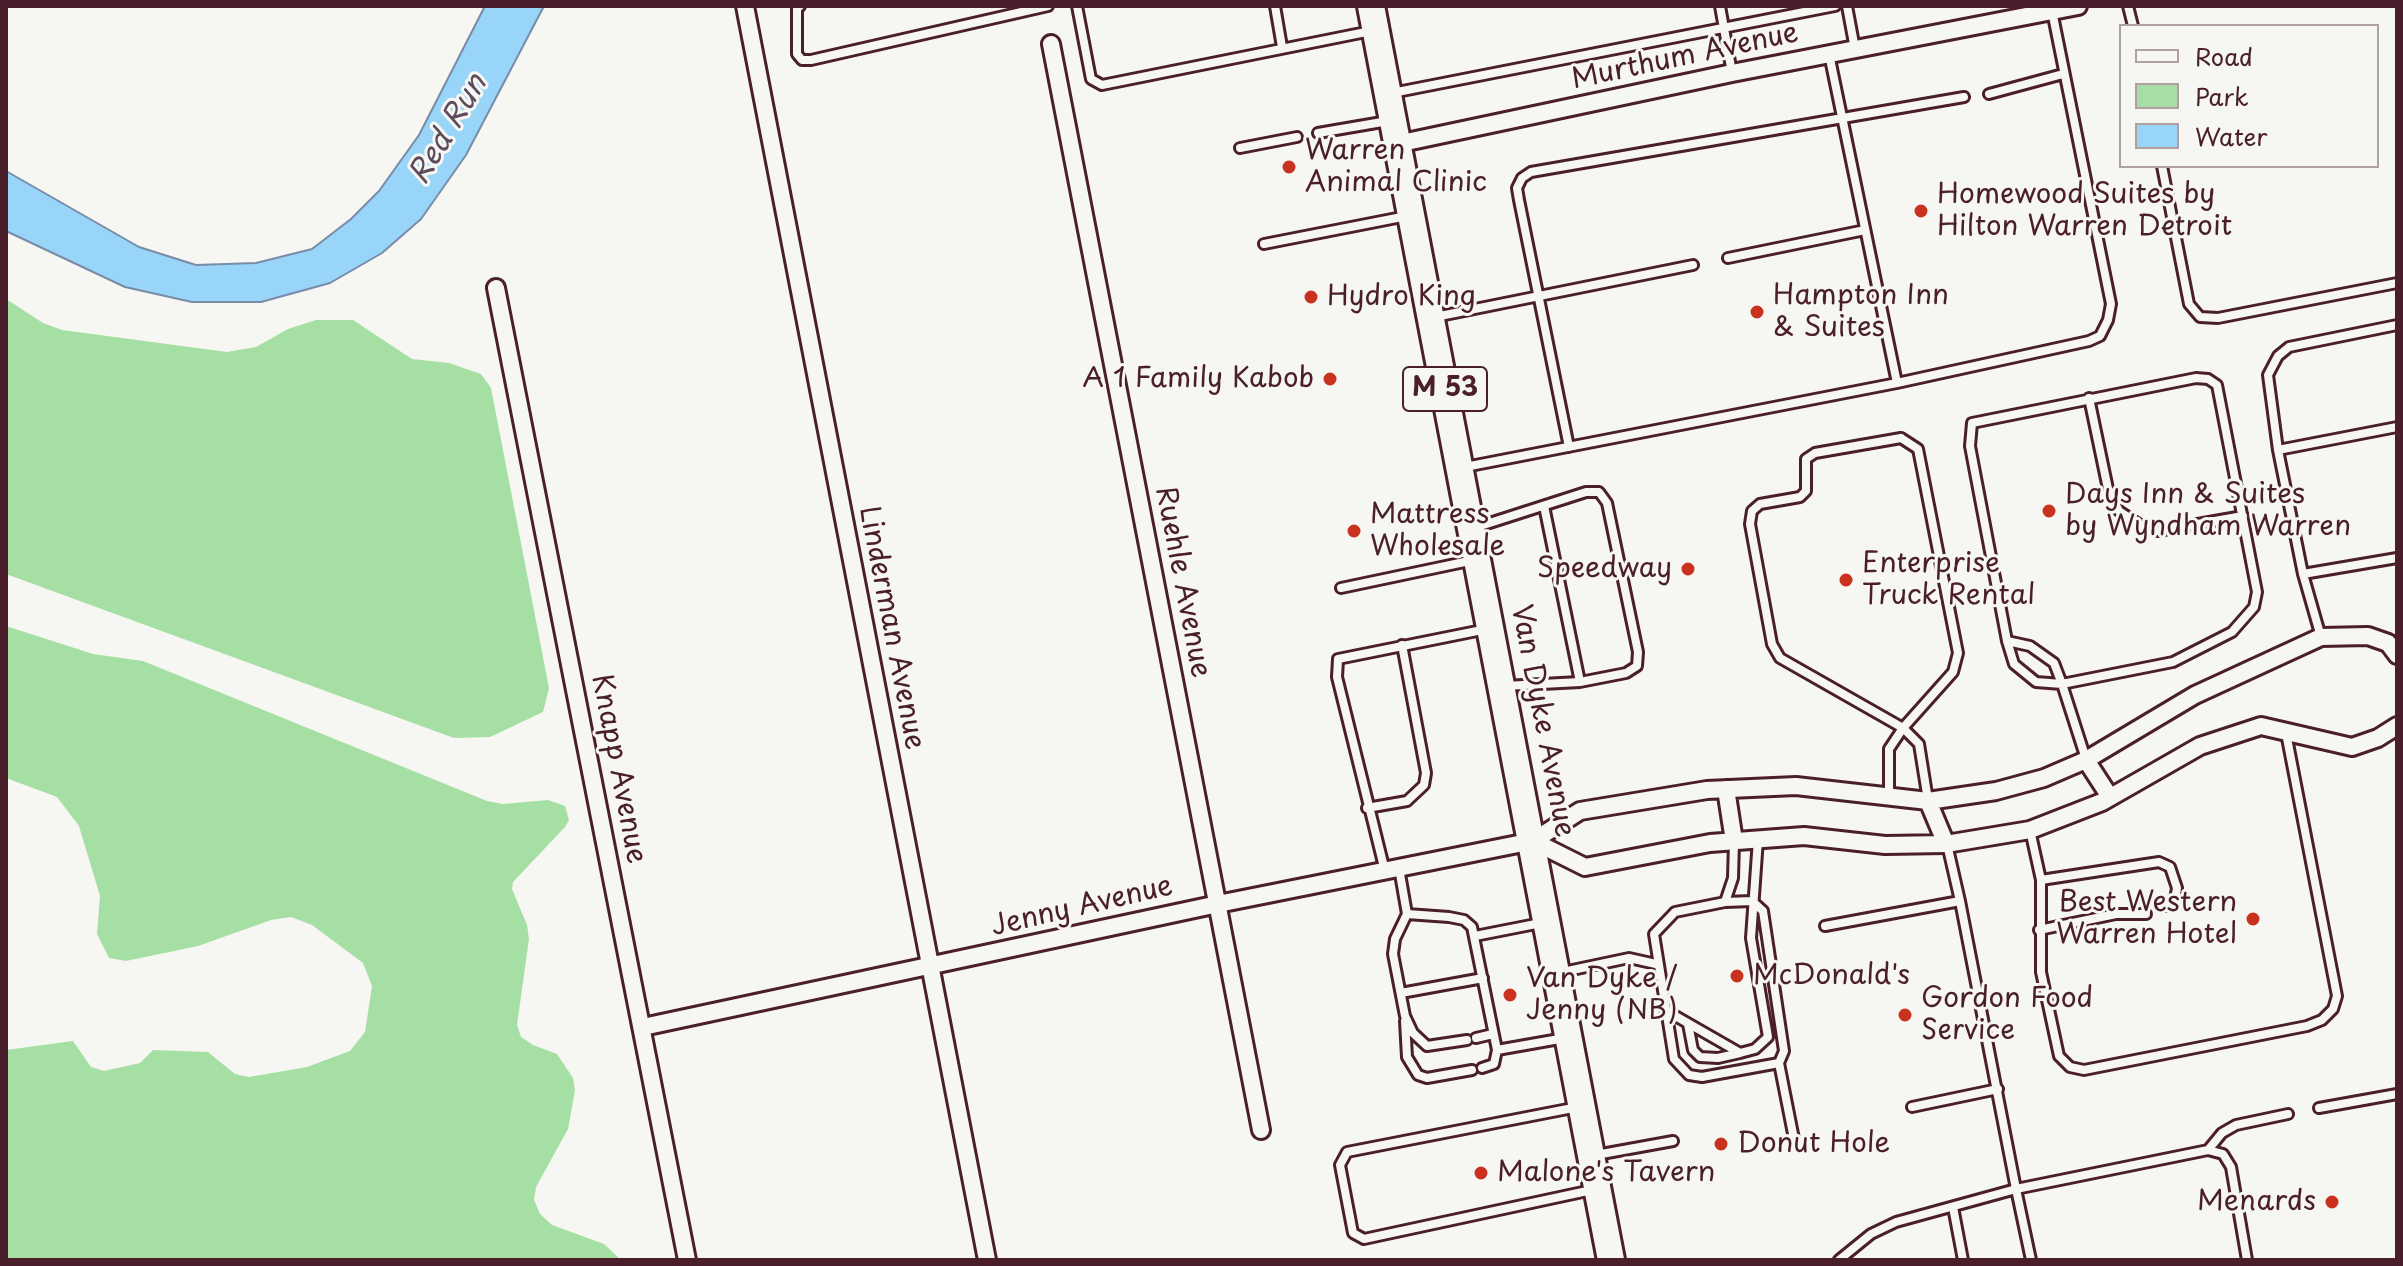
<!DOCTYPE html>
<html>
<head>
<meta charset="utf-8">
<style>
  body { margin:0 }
  #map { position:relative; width:2403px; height:1266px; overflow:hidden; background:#f6f6f2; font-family:"Playpen Sans",sans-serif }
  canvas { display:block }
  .frame { position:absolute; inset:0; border:8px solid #4a1f2b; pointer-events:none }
  .legend { position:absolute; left:2119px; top:24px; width:260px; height:144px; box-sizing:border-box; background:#f6f6f2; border:2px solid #b1a0a2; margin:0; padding:10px 14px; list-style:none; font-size:24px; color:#4a1f2b }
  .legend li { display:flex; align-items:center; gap:16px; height:40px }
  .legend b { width:40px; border:2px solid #b1a0a2 }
</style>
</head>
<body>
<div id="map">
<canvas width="2403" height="1266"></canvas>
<div class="frame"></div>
<ul class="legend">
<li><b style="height:10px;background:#f6f6f2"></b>Road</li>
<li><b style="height:22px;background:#a6dfa3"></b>Park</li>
<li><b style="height:22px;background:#98d5f9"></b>Water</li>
</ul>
</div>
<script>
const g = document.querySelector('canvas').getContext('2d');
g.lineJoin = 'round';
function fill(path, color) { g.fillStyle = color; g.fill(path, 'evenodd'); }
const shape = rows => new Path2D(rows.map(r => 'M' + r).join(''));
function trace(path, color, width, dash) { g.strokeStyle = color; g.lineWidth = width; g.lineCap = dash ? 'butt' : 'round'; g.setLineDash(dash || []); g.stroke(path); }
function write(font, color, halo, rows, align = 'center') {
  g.font = font + ' "Playpen Sans",sans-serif'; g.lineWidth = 6; g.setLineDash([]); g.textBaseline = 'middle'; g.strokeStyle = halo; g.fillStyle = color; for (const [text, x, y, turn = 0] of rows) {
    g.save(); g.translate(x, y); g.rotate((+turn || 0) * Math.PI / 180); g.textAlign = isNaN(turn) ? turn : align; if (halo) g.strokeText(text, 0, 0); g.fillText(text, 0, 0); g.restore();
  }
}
const green = shape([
  [6,299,43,323,62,330,227,352,256,347,288,329,316,320,353,320,412,359,449,363,481,374,491,388,549,688,543,712,490,737,454,738,6,574],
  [6,626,93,654,143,661,487,801,503,804,548,800,565,806,569,820,565,827,513,882,512,889,527,925,529,939,517,1025,521,1037,533,1045,557,1054,573,1078,575,1090,568,1129,536,1187,534,1200,540,1214,552,1225,604,1244,621,1260,6,1260,6,1050,73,1041,91,1067,104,1071,140,1063,153,1050,208,1052,235,1074,249,1077,307,1067,350,1051,365,1032,372,986,363,963,312,925,291,917,271,920,198,946,126,961,109,958,97,934,100,896,79,826,57,797,6,778]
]);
const water = shape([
  [485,6,544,6,466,155,421,219,382,253,330,283,261,302,192,302,125,287,6,231,6,171,139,247,196,265,256,263,312,249,351,219,379,191,419,135,485,6]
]);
const service = shape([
  [800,6,797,9,797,54,802,60,811,60,1048,6],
  [1077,6,1091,79,1102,85,1371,31],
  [1275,6,1282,47],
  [1720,6,1732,73],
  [1847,6,1855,49],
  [2128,6,2133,26],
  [1392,93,1835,6],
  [1989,94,2063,74],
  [1318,133,1388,121],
  [1240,148,1297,137],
  [2162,166,2189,304,2200,317,2218,318,2397,283],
  [1264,244,1407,216],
  [1728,258,1865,230],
  [1435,317,1693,265],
  [1897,383,2089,341,2100,336,2108,320,2111,304,2052,11],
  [2089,398,2108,489,2119,511,2145,528,2158,531,2243,516],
  [1901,438,1918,449,1958,653,1953,672,1903,728,1780,658,1772,644,1750,524,1752,511,1760,504,1800,497,1806,491,1806,459,1815,453,1901,438],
  [1569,447,1519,200,1517,188,1522,178,1531,172,1964,97],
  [2278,450,2397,427],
  [1465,467,1897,383,1829,54],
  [1544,506,1580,682],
  [1474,528,1586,492,1599,492,1607,503,1638,652,1637,666,1626,673,1580,682,1504,686],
  [2303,574,2397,558],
  [1341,588,1474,560],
  [2321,637,2303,574,2278,450,2268,375,2278,356,2289,347,2397,325],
  [2007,641,2030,646,2054,663,2062,684,2036,682,2014,664,2007,641,1970,446,1972,423,2196,378,2208,379,2217,385,2257,592,2254,607,2232,632,2173,662,2062,684,2086,759],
  [1889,797,1889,749,1903,728,1919,744,1928,800],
  [1367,808,1407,801,1424,785,1426,773,1402,645],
  [2030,830,2041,880,2041,972,2059,1056,2070,1067,2084,1070,2307,1026,2322,1020,2333,1009,2337,996,2286,733],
  [1399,868,1407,914,1395,939,1393,954,1405,1016,1413,1033,1427,1046,1467,1040],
  [1385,871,1337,677,1338,659,1487,629],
  [2041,880,2159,862,2170,867,2177,888,2175,900,2164,906],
  [1752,901,1763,911,1784,1051,1779,1063,1702,1077,1689,1075,1674,1059,1654,934,1675,912,1725,902,1752,901],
  [1725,902,1733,878,1734,842],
  [1407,914,1449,917,1464,920,1472,927,1497,1050,1565,1038],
  [1825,926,1960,901,1947,844],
  [2039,930,2116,914,2146,914],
  [1475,936,1541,923],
  [1558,973,1629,958,1656,964],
  [1401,993,1483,978],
  [1665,1010,1740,1053,1755,1049,1768,1037,1751,938,1758,839],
  [1405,1021,1407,1057,1418,1075,1427,1078,1472,1070],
  [1688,1024,1693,1050,1700,1057,1718,1058,1740,1053],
  [1476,1038,1493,1034],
  [1779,1063,1794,1139],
  [1482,1068,1494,1064,1497,1050],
  [1578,1107,1347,1152,1340,1165,1353,1233,1364,1239,1592,1190],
  [1912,1107,1998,1089],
  [2319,1108,2397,1094],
  [2208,1150,2222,1133,2236,1125,2288,1114],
  [1596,1155,1673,1141],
  [1953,1207,1963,1260],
  [1839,1260,1871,1234,1896,1222,2016,1189,1960,901],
  [2031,1260,2016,1189,2208,1150,2223,1154,2231,1167,2247,1260]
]);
const minor = shape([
  [745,6,987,1260],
  [1051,44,1261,1130],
  [1397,144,1732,73,2078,6],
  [496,288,687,1260],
  [2086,760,2110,797],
  [1726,789,1734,841],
  [1928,801,1946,844],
  [1533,841,1585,867,1710,843,1804,836,1885,845,1946,844,2030,830,2102,802,2200,746,2261,726,2352,747,2378,738,2397,726],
  [643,1027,1218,904,1533,841,1580,811,1707,790,1796,786,1928,801,1996,791,2044,778,2086,760,2195,695,2321,637,2368,636,2388,643,2397,655]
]);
const primary = shape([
  [1371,6,1611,1260]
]);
const markers = [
  [1289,167,8,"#c8321e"],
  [1921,211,8,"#c8321e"],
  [1311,297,8,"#c8321e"],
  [1757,312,8,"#c8321e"],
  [1330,379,8,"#c8321e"],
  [2049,511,8,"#c8321e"],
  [1354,531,8,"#c8321e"],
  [1688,569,8,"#c8321e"],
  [1846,580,8,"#c8321e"],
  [2253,919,8,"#c8321e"],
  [1737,976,8,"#c8321e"],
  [1510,995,8,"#c8321e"],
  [1905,1015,8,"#c8321e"],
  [1721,1144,8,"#c8321e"],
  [1481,1173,8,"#c8321e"],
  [2332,1202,8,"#c8321e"]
];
const shields = [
  [1445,389,84]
];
const shieldNames = [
  ["M 53",1445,389]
];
const streetNames = [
  ["Murthum Avenue",1685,57,-12],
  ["Ruehle Avenue",1182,582,79],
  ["Linderman Avenue",891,628,79],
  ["Van Dyke Avenue",1542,721,79],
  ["Knapp Avenue",618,769,79],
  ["Jenny Avenue",1082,907,-13]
];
const poiNames = [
  ["Warren",1305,151],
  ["Animal Clinic",1305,183],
  ["Homewood Suites by",1937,195],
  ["Hilton Warren Detroit",1937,227],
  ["Hampton Inn",1773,296],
  ["& Suites",1773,328],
  ["Hydro King",1327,297],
  ["A 1 Family Kabob",1314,379,"right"],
  ["Days Inn & Suites",2065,495],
  ["by Wyndham Warren",2065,527],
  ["Mattress",1370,515],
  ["Wholesale",1370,547],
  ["Enterprise",1862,564],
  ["Truck Rental",1862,596],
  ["Speedway",1672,569,"right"],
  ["Best Western",2237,903,"right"],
  ["Warren Hotel",2237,935,"right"],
  ["McDonald's",1753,976],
  ["Van Dyke /",1526,979],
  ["Jenny (NB)",1526,1011],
  ["Gordon Food",1921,999],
  ["Service",1921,1031],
  ["Donut Hole",1737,1144],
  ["Malone's Tavern",1497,1173],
  ["Menards",2316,1202,"right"]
];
const waterNames = [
  ["Red Run",449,130,-59]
];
fill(green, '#a6dfa3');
fill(water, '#98d5f9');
trace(water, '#798ca7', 2);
trace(service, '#4a1f2b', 14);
trace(minor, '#4a1f2b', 22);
trace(primary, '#4a1f2b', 32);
trace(service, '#f6f6f2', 8);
trace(minor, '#f6f6f2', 16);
trace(primary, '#f6f6f2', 26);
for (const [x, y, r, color] of markers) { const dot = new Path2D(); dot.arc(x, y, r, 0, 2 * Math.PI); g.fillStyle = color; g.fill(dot); trace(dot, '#f6f6f2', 3); }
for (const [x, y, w] of shields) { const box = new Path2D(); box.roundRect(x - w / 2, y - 22, w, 44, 6); g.fillStyle = '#f6f6f2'; g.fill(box); trace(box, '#4a1f2b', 2); }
write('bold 26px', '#4a1f2b', null, shieldNames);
write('28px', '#4a1f2b', '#f6f6f2', streetNames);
write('28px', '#4a1f2b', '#f6f6f2', poiNames, 'left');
write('italic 30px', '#5e4c5e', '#f6f6f2', waterNames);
</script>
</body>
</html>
